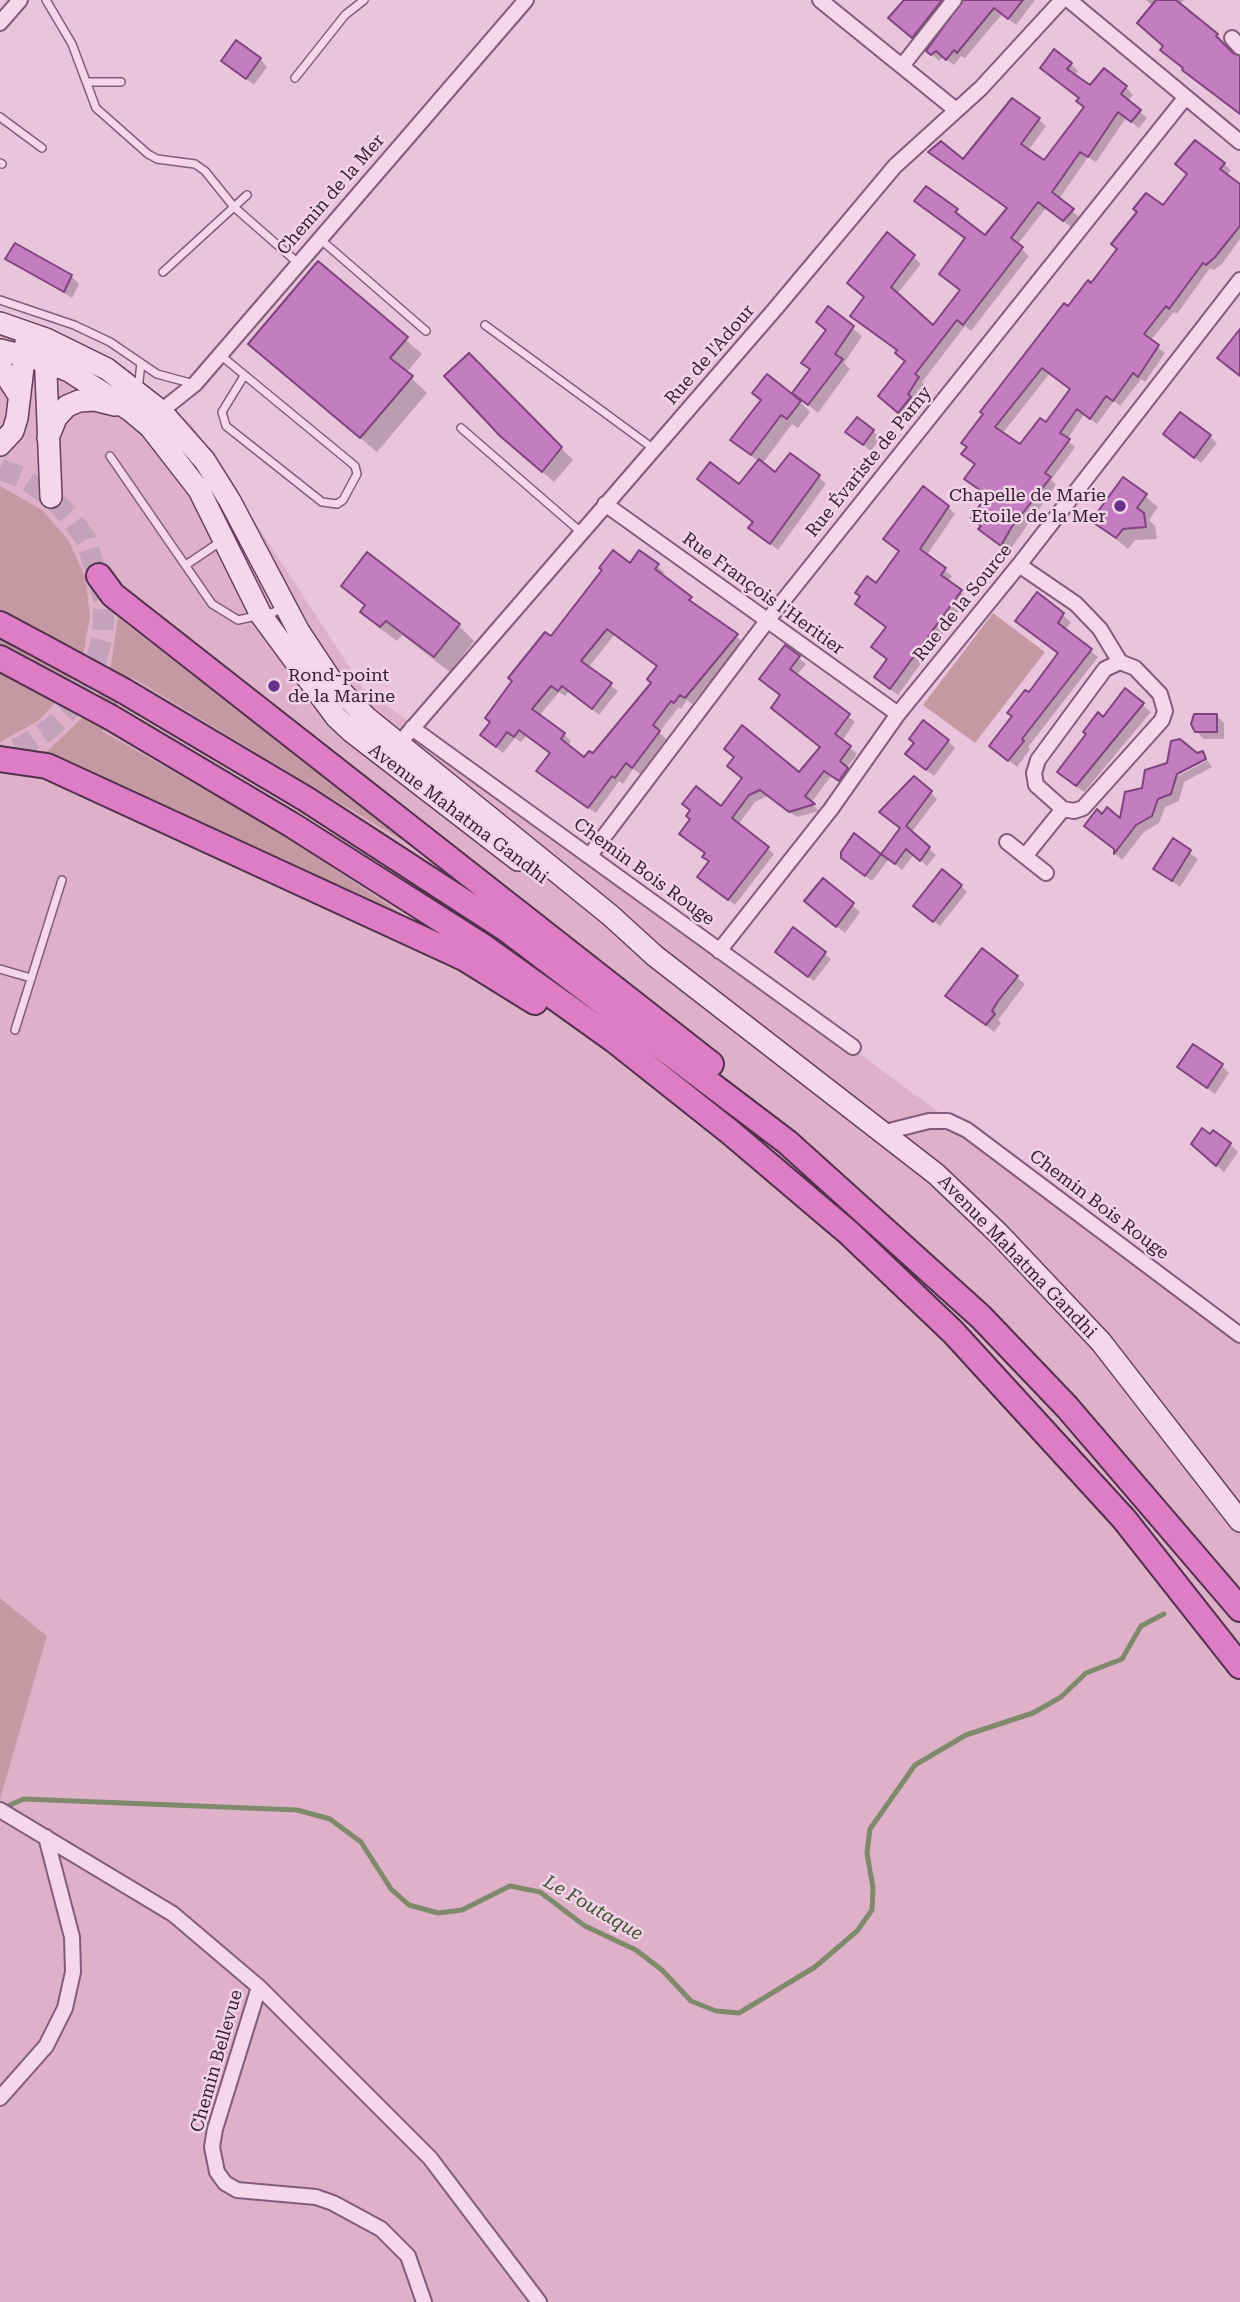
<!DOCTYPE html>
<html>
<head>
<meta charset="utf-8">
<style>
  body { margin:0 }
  canvas { display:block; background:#eac3dd }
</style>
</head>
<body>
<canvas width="1240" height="2302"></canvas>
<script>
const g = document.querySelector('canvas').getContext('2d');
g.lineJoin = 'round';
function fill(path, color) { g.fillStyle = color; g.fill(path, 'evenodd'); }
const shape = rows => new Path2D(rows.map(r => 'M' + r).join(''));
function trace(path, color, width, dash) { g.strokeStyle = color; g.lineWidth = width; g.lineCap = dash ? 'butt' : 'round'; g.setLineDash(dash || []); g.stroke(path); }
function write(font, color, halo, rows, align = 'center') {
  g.font = font + ' "Roboto Serif",serif'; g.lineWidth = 5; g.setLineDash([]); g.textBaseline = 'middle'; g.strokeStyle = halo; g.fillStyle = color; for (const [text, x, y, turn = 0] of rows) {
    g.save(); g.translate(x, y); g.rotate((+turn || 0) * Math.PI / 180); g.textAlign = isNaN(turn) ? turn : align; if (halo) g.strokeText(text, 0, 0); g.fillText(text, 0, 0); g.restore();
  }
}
const farmland = shape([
  [0,321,138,381,192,425,363,688,1240,1334,1240,2302,0,2302,0,1800,47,1636,0,1598]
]);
const green = shape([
  [0,486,42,510,68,540,85,576,90,616,83,656,65,692,38,721,0,742],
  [993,613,1045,652,975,743,923,705],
  [118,618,428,856,131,677,102,731,276,830,426,930,42,756,80,720,99,694,111,665],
  [0,1598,47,1636,0,1800]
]);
const shadow = shape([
  [906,0,954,0,919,44,897,24],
  [964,0,1035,0,1016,25,1002,14,965,58,961,56,954,65,943,57,939,61,928,51],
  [1146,0,1184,0,1181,3,1185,10,1217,35,1224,42,1222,45,1240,60,1240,114,1169,57,1153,6],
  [260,59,267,67,254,85,223,61],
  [1071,64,1078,71,1074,76,1090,88,1126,87,1133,95,1127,101,1147,118,1139,128,1126,118,1096,162,1088,157,1059,199,1079,217,1071,227,1046,208,1017,245,1029,256,971,331,965,326,922,382,925,385,914,402,917,405,906,419,887,403,906,361,899,351,859,323,914,257,921,264,897,294,934,327,962,291,966,240,924,208,956,210,963,217,962,219,985,238,1009,210,930,152,963,161,1038,119,1046,126,1028,151,1044,162,1085,108,1080,99,1042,68],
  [1224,164,1231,170,1226,176,1240,186,1240,239,1222,264,1214,270,1210,268,1177,314,1174,312,1150,341,1165,353,1145,382,1141,379,1120,406,1114,401,1097,424,1084,414,1067,440,1075,447,1051,480,1056,485,1009,551,987,535,988,496,966,479,977,465,970,460,1068,309,1163,208],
  [1050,373,1072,390,1046,425,1021,447,1002,434],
  [7,258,71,276,79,284,72,298],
  [318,264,422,354,406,373,427,393,377,452,250,344],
  [828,309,862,336,844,363,850,369,818,413,794,393,811,370,804,363,827,331],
  [469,355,573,460,554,482,514,448],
  [800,402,810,412,798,428,792,424,762,464,775,474,819,477,826,484,778,550,751,528,754,523,740,487,759,462,732,440],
  [873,431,880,438,871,451,855,439],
  [1210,436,1217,443,1201,463,1172,440],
  [1124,479,1158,507,1149,520,1155,526,1157,539,1135,540,1128,549,1094,521],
  [948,507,955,514,926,556,952,576,948,582,968,598,898,695,883,684,889,660,887,628,857,604],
  [630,566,657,566,664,572,661,576,743,642,692,704,687,700,681,709,679,707,659,732,666,739,640,774,633,769,623,784,619,781,596,813,545,778,552,754,527,735,521,742,515,738,503,753,489,742,551,638],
  [615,634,659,667,653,683,593,755,585,759,567,746,571,741,564,734,539,716,559,692,565,696,569,691,599,715,618,691,588,668],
  [343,586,458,625,474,641,450,672,402,635,397,641,378,627,363,612,366,607],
  [1038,595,1071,622,1065,630,1098,657,1028,747,1030,749,1017,767,991,746,1059,654],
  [785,647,806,664,796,676,855,722,842,741,857,754,845,770,854,776,846,787,831,776,811,803,819,811,797,817,767,796,755,802,738,825,774,854,735,905,706,883,710,862,706,854,681,834,692,819,721,809,744,778,800,775,821,747,782,696],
  [1125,691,1151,712,1084,792,1066,779],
  [1217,716,1224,723,1224,739,1204,739,1196,731],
  [948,741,955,748,934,776,914,761,916,743],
  [1202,753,1212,767,1184,782,1179,801,1165,807,1159,823,1144,832,1122,860,1115,854,1102,816,1122,821,1143,789,1169,764],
  [1204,758,1207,761,1170,780,1168,777],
  [931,793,937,799,911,833,936,855,927,866,914,854,902,870,889,859,872,881,850,864,855,836,882,856],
  [1173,841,1198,859,1180,887,1155,869],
  [823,880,860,912,845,933,814,908],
  [961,886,967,892,940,926,921,912],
  [794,930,831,959,814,981,783,958],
  [982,950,1025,984,998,1020,1001,1023,994,1032,948,996],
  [1222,1066,1229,1073,1215,1094,1179,1067],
  [1230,1144,1238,1152,1224,1172,1200,1151]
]);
const stream = shape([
  [3,1808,24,1799,297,1810,330,1819,361,1842,391,1889,409,1905,438,1913,462,1910,510,1886,540,1892,585,1926,636,1950,662,1970,691,2001,716,2011,739,2013,815,1967,857,1931,872,1910,873,1888,867,1853,870,1829,915,1765,966,1735,1033,1713,1061,1697,1086,1673,1122,1659,1141,1626,1164,1614]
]);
const building = shape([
  [904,0,942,0,912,38,888,18,904,0],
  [963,0,1023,0,1008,19,994,8,957,53,954,50,946,60,936,51,931,55,926,51,963,0],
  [1156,0,1176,0,1218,34,1216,36,1233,53,1240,56,1240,114,1182,70,1183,68,1160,50,1163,46,1137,23,1156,0],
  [236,40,261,58,246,79,221,61,236,40],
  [1054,49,1072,63,1067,69,1090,85,1104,68,1127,86,1121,94,1141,110,1131,122,1118,112,1088,157,1080,152,1052,192,1074,209,1063,221,1038,202,1011,238,1023,247,963,325,957,320,915,374,919,377,908,394,911,397,898,413,878,396,905,361,895,353,897,350,850,316,864,297,847,283,887,232,915,255,891,287,933,325,960,290,939,274,965,238,914,201,926,186,958,209,955,212,985,235,1007,208,928,152,941,141,963,159,1012,98,1040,118,1021,144,1044,160,1084,107,1076,101,1079,98,1040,68,1054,49],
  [1195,140,1225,163,1220,169,1240,184,1240,226,1215,257,1206,265,1203,263,1169,309,1166,306,1144,334,1159,345,1138,377,1133,373,1113,401,1106,396,1090,419,1077,409,1060,433,1070,439,1045,473,1051,477,1011,528,1001,546,978,529,981,526,971,518,987,495,964,479,975,464,961,454,967,447,961,443,983,414,980,412,1064,303,1068,306,1088,280,1091,283,1117,249,1111,244,1137,212,1133,209,1146,193,1163,205,1187,174,1175,164,1195,140],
  [1042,368,1070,389,1046,422,1040,418,1020,444,995,427,1042,368],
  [15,243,72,275,64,292,5,259,15,243],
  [318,261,408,337,390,358,413,376,360,438,248,344,318,261],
  [828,306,854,326,835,354,843,359,808,405,792,393,810,369,801,363,826,330,816,322,828,306],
  [1240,329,1240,376,1217,358,1240,329],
  [469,353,562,447,542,472,500,436,444,376,469,353],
  [767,374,801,401,787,419,781,415,751,455,730,440,761,400,752,393,767,374],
  [1180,412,1211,435,1194,458,1163,434,1180,412],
  [857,417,874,430,863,445,845,432,857,417],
  [790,453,820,475,770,544,748,528,753,522,697,479,710,462,739,484,759,459,775,472,790,453],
  [1123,477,1147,494,1137,508,1144,513,1146,527,1123,529,1116,538,1091,521,1123,477],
  [923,486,949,506,920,549,946,568,941,575,962,590,890,689,874,677,887,659,871,647,886,627,855,604,860,596,855,593,867,576,876,583,899,551,883,539,923,486],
  [613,550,630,563,639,550,659,564,655,569,692,597,689,600,738,634,685,698,680,695,674,703,671,701,653,725,660,731,632,768,626,763,615,778,612,776,588,808,536,771,550,753,519,730,514,737,507,732,496,747,480,735,490,722,485,718,512,681,508,678,545,632,551,636,602,570,599,568,613,550],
  [607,629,657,666,647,679,651,683,593,753,589,751,584,757,561,739,565,733,532,709,551,686,558,691,562,686,592,709,612,683,581,661,607,629],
  [367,552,460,624,434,657,386,621,380,627,360,612,365,605,341,586,367,552],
  [1037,592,1064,613,1058,623,1092,649,1022,739,1024,741,1008,761,989,746,1012,716,1007,713,1025,690,1029,692,1058,653,1015,621,1037,592],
  [785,645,800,656,790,669,850,714,835,734,851,746,840,761,848,768,839,781,824,771,805,796,815,804,789,812,760,790,749,795,732,818,769,847,728,900,697,877,709,861,702,857,705,853,679,834,690,819,686,816,690,810,682,804,696,786,721,806,742,778,727,766,734,757,724,749,742,725,799,772,820,747,771,708,780,695,759,679,785,645],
  [1125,688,1144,703,1076,786,1057,772,1086,734,1083,732,1098,712,1103,717,1125,688],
  [1194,714,1217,714,1217,732,1195,732,1191,724,1194,714],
  [923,720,949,740,926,770,905,754,914,743,909,739,923,720],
  [1180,739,1197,753,1203,751,1206,759,1177,774,1171,794,1158,799,1152,816,1136,825,1114,854,1114,849,1084,826,1097,809,1102,814,1107,807,1120,818,1125,792,1142,788,1145,770,1167,763,1171,741,1180,739],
  [914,776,932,791,906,826,930,847,920,861,906,849,895,864,881,854,865,876,841,858,841,852,854,833,881,854,900,828,879,812,914,776],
  [1173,838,1191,850,1172,881,1153,869,1173,838],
  [942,869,962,885,933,922,913,906,942,869],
  [823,878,854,903,836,927,804,901,823,878],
  [793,927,826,952,808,977,775,952,793,927],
  [982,948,1018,976,998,1001,992,1011,995,1014,986,1025,945,996,982,948],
  [1193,1044,1223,1064,1207,1088,1177,1067,1193,1044],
  [1202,1128,1210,1134,1213,1130,1231,1143,1216,1166,1191,1144,1202,1128]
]);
const secondaryTunnel = shape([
  [0,469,23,478,51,497,70,517,86,539,104,600,103,635,96,660,68,711,51,728,23,746,0,755]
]);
const service = shape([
  [46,0,72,44,96,108,148,154,157,159,195,164,205,171,234,207,298,263],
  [295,78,345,15,364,0],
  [88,82,121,82],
  [0,117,42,148],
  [0,163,2,164],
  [320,239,426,331],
  [163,272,247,195],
  [0,300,74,325,110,342,157,374,194,384],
  [485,325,654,449],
  [219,354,355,466,357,474,343,500,337,504,322,502,226,426,222,412,244,376],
  [138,390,141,363],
  [461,428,582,533],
  [110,456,212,604,238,620,275,612,281,604],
  [186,565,220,542],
  [0,969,31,978],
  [15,1030,62,880]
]);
const minor = shape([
  [820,0,956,110],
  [1069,0,1240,142],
  [0,23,20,0],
  [1232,38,1240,47],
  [902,66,954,0],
  [161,411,195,384,526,0],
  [605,504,898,714],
  [1019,565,1076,604,1100,629,1120,662,1105,669,1038,760,1034,773,1036,785,1063,809,1074,811,1083,808,1162,720,1165,711,1160,694,1135,668,1120,662],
  [412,728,853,1047],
  [398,745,776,308,895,166,981,88,1062,0],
  [1007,842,1046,873],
  [590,855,767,621,1185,98],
  [1025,856,1063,809],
  [719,951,831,809,898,714,1019,565,1240,280],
  [885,1132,929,1121,948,1121,967,1130,1240,1335],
  [0,1810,173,1914,259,1987,430,2158,539,2302],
  [259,1987,215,2129,212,2147,217,2172,225,2183,237,2190,316,2197,333,2203,381,2229,408,2256,424,2302],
  [0,2098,46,2046,65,2008,73,1972,72,1937,46,1837]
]);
const secondary = shape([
  [0,323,46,339,107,369,161,411,205,461,230,501,298,630,333,683,367,718,610,915,655,956,936,1174,998,1233,1101,1342,1240,1521],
  [45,349,51,497],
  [0,350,44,361,69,371,131,411,150,427,199,490,261,615,336,717,352,732,518,860],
  [0,366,18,394],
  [48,438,56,418,67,406,79,401,95,400,115,405],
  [0,445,13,431,17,418,26,342]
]);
const trunk = shape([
  [99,576,113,595,711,1064],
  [0,624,43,647],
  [0,658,28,673],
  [124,691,306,799,506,929,787,1142,981,1317,1067,1407,1240,1609],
  [110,717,292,825,484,947,614,1040,730,1132,849,1233,953,1332,1124,1519,1240,1666],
  [0,759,47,766,464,958,535,1002]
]);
const trunkBridge = shape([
  [43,647,124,691],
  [28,673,110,717]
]);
const markers = [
  [1120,506,7,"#6a318c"],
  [274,686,7,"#6a318c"]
];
const streetNames = [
  ["Chemin de la Mer",331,195,-49],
  ["Rue de l'Adour",710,355,-49],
  ["Rue Évariste de Parny",869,462,-51],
  ["Rue François l'Heritier",763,594,36],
  ["Rue de la Source",963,603,-51],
  ["Avenue Mahatma Gandhi",458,814,37],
  ["Chemin Bois Rouge",644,872,36],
  ["Chemin Bois Rouge",1099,1205,37],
  ["Avenue Mahatma Gandhi",1017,1257,46],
  ["Chemin Bellevue",217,2061,-74]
];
const poiNames = [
  ["Chapelle de Marie",1106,496],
  ["Etoile de la Mer",1106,517],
  ["Rond-point",288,676,"left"],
  ["de la Marine",288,697,"left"]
];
const waterNames = [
  ["Le Foutaque",593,1908,30]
];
fill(farmland, '#deb1c9');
fill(green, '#c698a4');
fill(shadow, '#0003');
trace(stream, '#7f8a6d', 5);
fill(building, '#c47dc1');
trace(building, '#7f447d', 2);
trace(secondaryTunnel, '#c5a2bb', 21, [21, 10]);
trace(service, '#825c7c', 10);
trace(minor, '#825c7c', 18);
trace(secondary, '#643f5f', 24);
trace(trunk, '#50304d', 28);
trace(service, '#f5d6eb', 7);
trace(minor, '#f5d6eb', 14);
trace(secondary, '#f5d6eb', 21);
trace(trunk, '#de7cc6', 24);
trace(trunkBridge, '#50304d', 28, []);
trace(trunkBridge, '#de7cc6', 24);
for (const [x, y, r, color] of markers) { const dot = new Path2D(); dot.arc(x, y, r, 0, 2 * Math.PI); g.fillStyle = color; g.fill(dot); trace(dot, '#f2d2e7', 2.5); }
write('18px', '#331e31', '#f2d2e7', streetNames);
write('18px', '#331e31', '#f2d2e7', poiNames, 'right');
write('italic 19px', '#3e522f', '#f2d2e7', waterNames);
</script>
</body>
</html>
